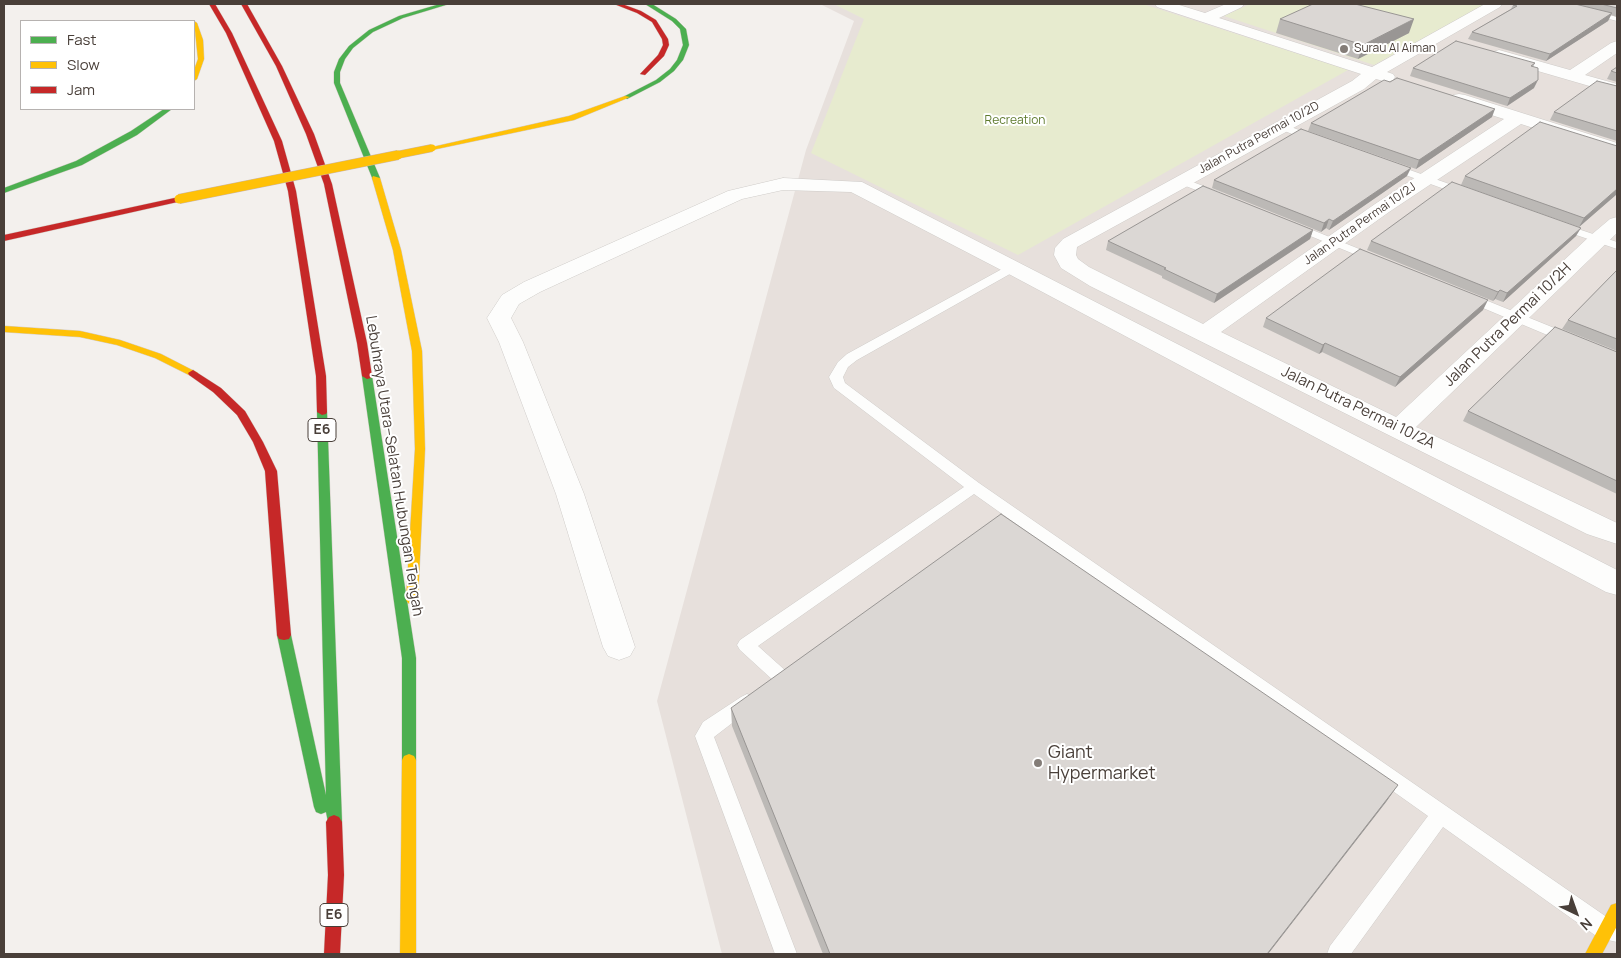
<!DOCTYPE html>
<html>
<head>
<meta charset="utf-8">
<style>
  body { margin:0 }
  #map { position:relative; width:1621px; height:958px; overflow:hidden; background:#f3f0ed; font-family:Manrope,sans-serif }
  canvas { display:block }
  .frame { position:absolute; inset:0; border:5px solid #493f39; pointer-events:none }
  .legend { position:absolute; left:20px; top:20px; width:175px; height:90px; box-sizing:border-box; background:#fff; border:1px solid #b6b2b0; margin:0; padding:6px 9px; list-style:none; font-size:15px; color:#493f39 }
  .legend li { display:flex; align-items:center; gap:10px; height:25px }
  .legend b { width:25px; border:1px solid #b6b2b0 }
  .north { position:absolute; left:1551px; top:888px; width:50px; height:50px; -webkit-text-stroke:4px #fff; paint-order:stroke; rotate:138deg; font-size:14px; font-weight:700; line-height:20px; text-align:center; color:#493f39 }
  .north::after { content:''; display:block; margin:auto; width:18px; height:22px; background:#493f39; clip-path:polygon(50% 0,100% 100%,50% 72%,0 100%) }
</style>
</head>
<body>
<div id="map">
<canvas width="1621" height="958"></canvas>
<div class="frame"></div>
<ul class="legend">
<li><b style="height:6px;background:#4caf50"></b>Fast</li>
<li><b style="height:6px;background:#ffc107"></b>Slow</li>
<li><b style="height:6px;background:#c62828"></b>Jam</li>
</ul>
<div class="north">N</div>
</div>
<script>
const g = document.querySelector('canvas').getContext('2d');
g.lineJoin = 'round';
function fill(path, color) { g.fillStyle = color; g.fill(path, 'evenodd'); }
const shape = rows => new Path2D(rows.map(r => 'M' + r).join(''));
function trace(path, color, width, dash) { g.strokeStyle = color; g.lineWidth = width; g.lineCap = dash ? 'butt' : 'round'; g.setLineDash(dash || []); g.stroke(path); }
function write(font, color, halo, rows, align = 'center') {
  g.font = font + ' Manrope,sans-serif'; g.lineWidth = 4; g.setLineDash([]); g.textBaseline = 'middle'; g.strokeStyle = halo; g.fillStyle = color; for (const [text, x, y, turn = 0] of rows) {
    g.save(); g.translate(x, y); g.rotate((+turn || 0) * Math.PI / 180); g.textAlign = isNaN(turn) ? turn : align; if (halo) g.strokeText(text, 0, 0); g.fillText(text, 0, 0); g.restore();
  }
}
const residential = shape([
  [820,4,1617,4,1617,954,722,954,657,701,806,150,854,21]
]);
const green = shape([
  [834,4,1143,4,1348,70,1018,255,811,153,864,19],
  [1250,4,1485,4,1374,65,1224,16]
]);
const lane = shape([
  [1552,4,1565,4,1617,17,1617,21,1552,4],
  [1280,123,1318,137,1319,139,1318,141,1310,141,1277,128,1277,124,1280,123],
  [1390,163,1469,191,1470,193,1469,195,1461,195,1386,168,1385,166,1390,163],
  [1182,178,1222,193,1223,195,1222,197,1214,197,1178,183,1177,181,1182,178],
  [1295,223,1379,257,1381,259,1375,263,1371,261,1291,228,1289,226,1291,224,1295,223],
  [1560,223,1617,242,1617,249,1556,228,1554,226,1556,224,1560,223],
  [1013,263,1019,267,1017,270,857,360,848,367,843,377,845,383,979,483,1611,920,1617,920,1617,942,1599,938,1443,827,1351,954,1327,954,1330,946,1428,816,974,494,758,646,787,672,790,677,787,682,781,684,775,682,740,650,737,645,740,640,964,487,834,388,829,377,838,362,847,354,1013,263],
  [1468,293,1574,336,1575,339,1574,342,1564,342,1464,300,1462,297,1468,293],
  [747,694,753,697,756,702,753,707,714,737,797,954,775,954,695,736,703,722,741,697,747,694]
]);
const street = shape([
  [1155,4,1176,4,1205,13,1226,4,1244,4,1242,7,1219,18,1372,67,1485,4,1502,4,1500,7,1387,72,1393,74,1395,77,1393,80,1387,82,1376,79,1364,89,1077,247,1076,255,1078,259,1089,267,1203,324,1375,204,1504,119,1453,103,1450,99,1453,95,1459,94,1465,95,1617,143,1617,155,1521,124,1389,212,1221,332,1396,417,1591,235,1610,219,1617,217,1617,233,1416,427,1617,523,1617,544,1587,534,1090,286,1061,268,1054,255,1055,248,1063,239,1352,81,1361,74,1157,7,1155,4],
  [1617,41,1617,53,1585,75,1617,84,1617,94,1493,58,1491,55,1493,52,1499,50,1570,70,1611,43,1617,41],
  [783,178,862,182,1617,570,1617,595,1606,592,1005,272,851,192,783,190,742,199,540,292,519,304,511,318,523,342,584,494,635,647,630,656,619,660,608,656,603,647,556,494,499,342,487,318,502,295,524,282,728,191,783,178]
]);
const fast = shape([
  [440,4,449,4,403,18,373,32,353,48,345,59,340,72,340,83,380,178,373,180,334,83,334,72,339,59,349,46,369,30,399,16,440,4],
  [645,4,652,4,676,19,686,29,689,45,683,60,674,71,660,82,627,99,624,97,625,96,656,80,670,69,677,60,683,45,680,29,672,21,645,4],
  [164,109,172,109,137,135,82,165,4,193,4,188,76,161,131,131,164,109],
  [367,373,372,376,416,658,416,760,414,764,409,766,404,764,402,760,402,658,362,376,367,373],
  [322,409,327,412,342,822,339,827,334,829,329,827,326,812,321,814,316,812,314,807,277,635,279,631,284,630,289,631,291,635,326,795,317,412,322,409]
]);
const slow = shape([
  [194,21,197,23,203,40,204,59,197,79,194,81,194,70,198,59,194,21],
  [625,96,630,97,574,120,432,150,428,148,569,116,625,96],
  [373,176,380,178,401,250,422,351,425,449,418,600,416,603,412,605,408,603,406,600,415,449,412,351,393,250,372,178,373,176],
  [4,326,80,331,120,340,161,354,198,373,193,376,189,375,155,358,117,345,80,337,4,332,4,326],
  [409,754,414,756,416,760,416,954,400,954,402,760,404,756,409,754],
  [1617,903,1617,926,1602,954,1585,954,1611,905,1617,903]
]);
const jam = shape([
  [209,4,215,4,232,33,282,141,296,191,326,376,327,412,326,414,322,415,317,412,316,376,288,191,274,141,226,33,209,4],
  [241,4,247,4,282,66,314,134,332,184,367,343,372,376,371,378,367,379,362,376,357,343,324,184,306,134,276,66,241,4],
  [614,4,622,4,641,11,656,20,668,39,669,45,664,56,645,75,640,74,658,55,663,45,662,39,652,22,637,13,614,4],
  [179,197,182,197,182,201,4,241,4,235,179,197],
  [193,370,221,388,245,411,263,442,277,471,291,635,289,639,284,640,279,639,277,635,265,471,253,442,237,415,213,392,189,375,188,373,193,370],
  [334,815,339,817,342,822,344,875,340,954,324,954,328,875,326,822,329,817,334,815]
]);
const slowBridgeFar1 = shape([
  [392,156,432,148]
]);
const slowBridge = shape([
  [179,199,398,155]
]);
const wall = shape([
  [1514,4,1617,4,1617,17,1611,15,1608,21,1546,61,1468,39,1472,32,1511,9,1513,5],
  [1280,19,1409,33,1358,59,1276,33],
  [1535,63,1533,67,1534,88,1507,106,1410,76,1413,68],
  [1617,67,1617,82,1607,79,1611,71],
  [1617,86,1617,141,1550,120,1554,112],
  [1492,117,1416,169,1308,131,1311,123],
  [1617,146,1617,194,1579,227,1461,185,1465,176],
  [1407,176,1329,230,1326,228,1321,232,1212,188,1214,180],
  [1313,230,1310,239,1214,303,1162,278,1162,276,1106,250,1108,241],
  [1576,236,1503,302,1495,299,1493,301,1367,250,1371,241],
  [1617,270,1617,351,1562,329,1568,320],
  [1483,310,1395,387,1322,352,1319,354,1263,327,1266,318],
  [1617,352,1617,494,1463,421,1468,411],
  [731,708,1398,785,1386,802,1268,954,823,954,732,726]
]);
const shadedWall = shape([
  [1612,13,1608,21,1546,61,1550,54],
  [1414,19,1409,33,1358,59,1363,45],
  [1538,80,1534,88,1507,106,1510,98],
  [1495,109,1492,117,1416,169,1419,160],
  [1411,168,1407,176,1329,230,1333,221],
  [1617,189,1617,194,1579,227,1584,218],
  [1329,219,1326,228,1321,232,1324,223],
  [1581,228,1576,236,1503,302,1507,293],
  [1313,230,1310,239,1214,303,1217,294],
  [1500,290,1495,299,1493,301,1498,292],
  [1488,300,1483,310,1395,387,1400,377],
  [1325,343,1322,352,1319,354,1323,345],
  [1398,785,1386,802,1268,954,1267,954]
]);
const building = shape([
  [1313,4,1355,4,1414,19,1363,45,1280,19,1313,4],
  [1514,4,1575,4,1612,13,1550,54,1472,32,1517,6,1513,5,1514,4],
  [1601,4,1617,4,1617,8,1601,4],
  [1456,41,1535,63,1531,66,1538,68,1538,80,1510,98,1413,68,1456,41],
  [1617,67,1617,73,1611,71,1617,67],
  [1397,78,1495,109,1419,160,1311,123,1384,80,1390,82,1397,78],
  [1597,81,1617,86,1617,131,1554,112,1597,81],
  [1540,122,1617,146,1617,189,1584,218,1465,176,1540,122],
  [1301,129,1411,168,1333,221,1329,219,1324,223,1214,180,1301,129],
  [1452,182,1581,228,1507,293,1500,290,1498,292,1371,241,1452,182],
  [1203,186,1313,230,1217,294,1164,269,1166,268,1108,241,1203,186],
  [1360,249,1488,300,1400,377,1325,343,1323,345,1266,318,1360,249],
  [1617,270,1617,339,1568,320,1617,270],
  [1555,327,1617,352,1617,481,1468,411,1555,327],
  [1001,514,1398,785,1267,954,830,954,731,708,1001,514]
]);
const markers = [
  [1344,49,5,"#847d78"],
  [1038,763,5,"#847d78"]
];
const farPoinames = [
  ["Surau Al Aiman",1354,49]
];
const farParknames = [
  ["Recreation",1015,121]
];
const farStreetnames = [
  ["Jalan Putra Permai 10/2D",1259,138,-29],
  ["Jalan Putra Permai 10/2J",1360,224,-35]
];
const shields = [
  [322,430,28],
  [334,915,28]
];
const shieldNames = [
  ["E6",322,430],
  ["E6",334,915]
];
const streetNames = [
  ["Jalan Putra Permai 10/2H",1508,325,-44],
  ["Jalan Putra Permai 10/2A",1358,408,26],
  ["Lebuhraya Utara–Selatan Hubungan Tengah",394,466,81]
];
const nearPoinames = [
  ["Giant",1048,753],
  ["Hypermarket",1048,774]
];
fill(residential, '#e7e0dc');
fill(green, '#e7ebcf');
trace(lane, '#cfccc9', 1);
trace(street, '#cfccc9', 1);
trace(fast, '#d3ccc6', 1);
trace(slow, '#d3ccc6', 1);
trace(jam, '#d3ccc6', 1);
fill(lane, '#fdfdfc');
fill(street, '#fdfdfc');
fill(fast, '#4caf50');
fill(slow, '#ffc107');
fill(jam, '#c62828');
trace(slowBridgeFar1, '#cab6aa', 8, []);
trace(slowBridge, '#cab6aa', 10, []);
trace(slowBridgeFar1, '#ffc107', 7);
trace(slowBridge, '#ffc107', 9);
fill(wall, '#bcb9b6');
fill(shadedWall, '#999694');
fill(building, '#dbd7d4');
trace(building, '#999694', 1);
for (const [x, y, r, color] of markers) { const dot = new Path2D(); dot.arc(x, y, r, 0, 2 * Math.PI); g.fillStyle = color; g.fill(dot); trace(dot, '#fff', 2); }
write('12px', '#493f39', '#fff', farPoinames, 'left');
write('12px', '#5e7a2d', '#fff', farParknames);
write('12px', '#493f39', '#fff', farStreetnames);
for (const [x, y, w] of shields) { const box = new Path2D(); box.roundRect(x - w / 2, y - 11.5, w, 23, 4); g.fillStyle = '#fff'; g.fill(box); trace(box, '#493f39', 1); }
write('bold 14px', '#493f39', null, shieldNames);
write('15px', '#493f39', '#fff', streetNames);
write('18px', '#493f39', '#fff', nearPoinames, 'left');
</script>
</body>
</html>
